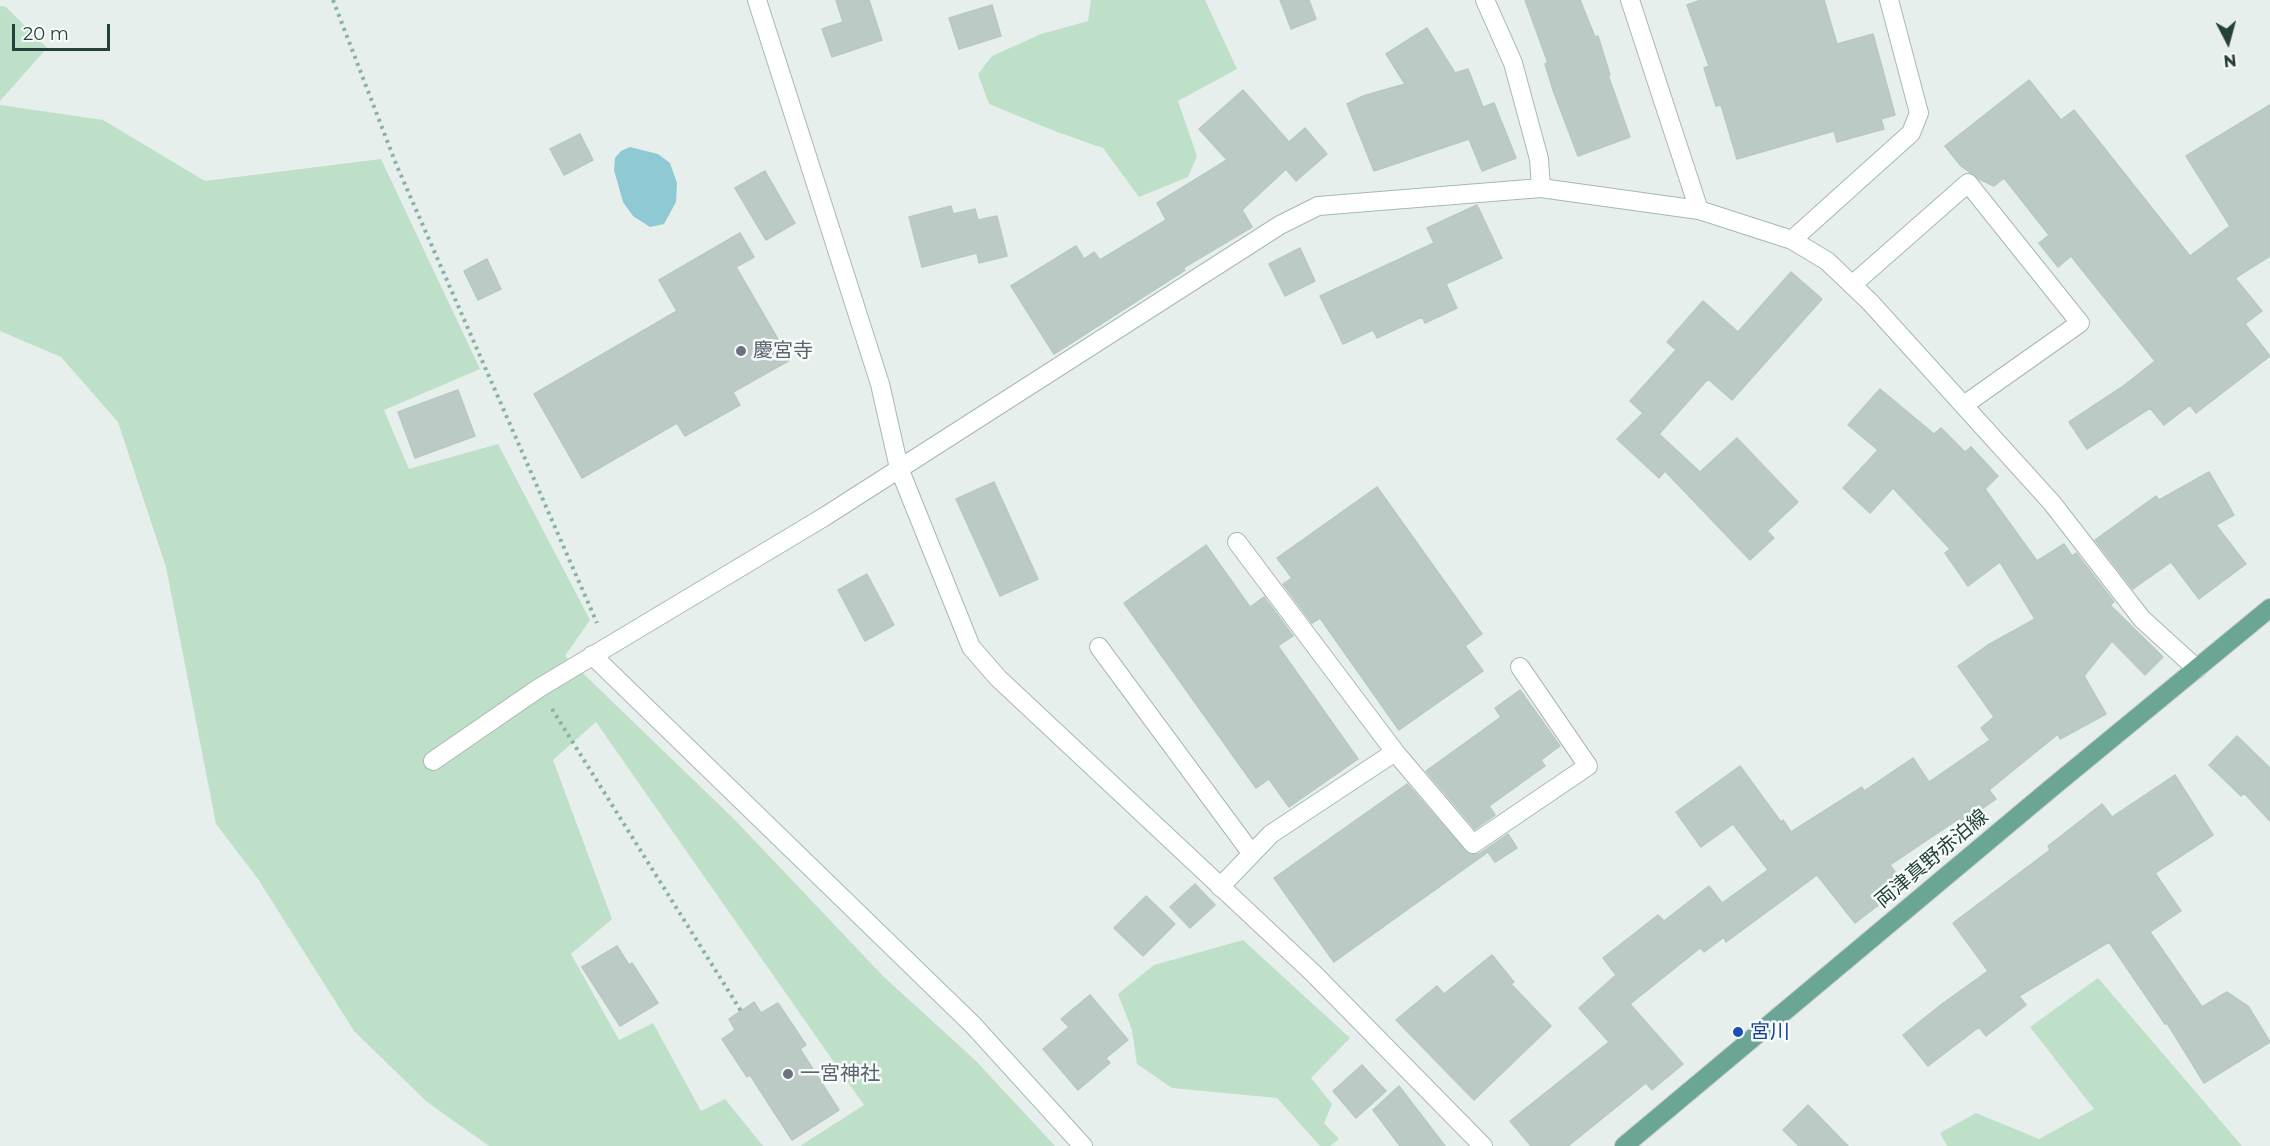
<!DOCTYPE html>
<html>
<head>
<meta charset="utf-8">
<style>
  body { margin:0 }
  #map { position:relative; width:2270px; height:1146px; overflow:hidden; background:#e6efeb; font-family:Montserrat,sans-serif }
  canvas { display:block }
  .north { position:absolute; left:2198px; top:12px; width:60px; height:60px; -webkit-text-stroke:4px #f7fbf9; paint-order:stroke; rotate:174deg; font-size:16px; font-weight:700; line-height:24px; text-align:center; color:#24423a }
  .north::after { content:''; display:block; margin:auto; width:21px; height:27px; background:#24423a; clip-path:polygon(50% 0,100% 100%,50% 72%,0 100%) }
  .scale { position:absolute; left:12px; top:24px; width:98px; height:27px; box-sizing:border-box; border:3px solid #24423a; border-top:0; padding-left:8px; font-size:18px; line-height:21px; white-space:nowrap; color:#24423a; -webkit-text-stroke:4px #f7fbf9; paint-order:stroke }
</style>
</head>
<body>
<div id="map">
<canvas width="2270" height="1146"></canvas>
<div class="north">N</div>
<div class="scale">20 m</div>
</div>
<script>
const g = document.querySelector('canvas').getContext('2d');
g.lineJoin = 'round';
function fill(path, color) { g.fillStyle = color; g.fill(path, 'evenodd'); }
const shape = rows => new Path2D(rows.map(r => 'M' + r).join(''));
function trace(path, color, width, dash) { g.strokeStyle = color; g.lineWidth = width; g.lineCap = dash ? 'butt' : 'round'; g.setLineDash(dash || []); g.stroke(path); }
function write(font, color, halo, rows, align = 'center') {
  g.font = font + ' Montserrat,"Noto Sans JP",sans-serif'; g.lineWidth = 5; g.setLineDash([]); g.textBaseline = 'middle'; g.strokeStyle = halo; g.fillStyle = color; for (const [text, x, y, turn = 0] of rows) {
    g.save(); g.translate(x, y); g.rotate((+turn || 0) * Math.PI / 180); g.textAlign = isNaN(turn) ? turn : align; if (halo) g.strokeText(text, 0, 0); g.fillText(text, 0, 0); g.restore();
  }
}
const green = shape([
  [1091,0,1205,0,1237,69,1178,101,1197,156,1188,177,1139,197,1103,148,1057,132,989,104,978,74,992,56,1041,34,1088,21],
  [0,6,6,7,47,48,0,101],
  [0,105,103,120,205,181,381,159,480,369,384,410,409,469,498,444,590,620,565,656,735,820,883,976,976,1061,1055,1146,800,1146,864,1105,596,722,553,760,612,919,571,954,619,1040,653,1023,701,1111,725,1099,763,1146,489,1146,427,1102,354,1031,258,879,216,824,166,567,118,422,61,357,0,331],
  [1243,940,1350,1038,1311,1078,1332,1104,1324,1123,1339,1139,1330,1146,1320,1146,1277,1098,1172,1088,1137,1064,1132,1030,1118,994,1154,965],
  [2098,978,2242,1146,1947,1146,1940,1133,1976,1113,2039,1139,2094,1109,2030,1027]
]);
const water = shape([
  [630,147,658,154,670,163,677,183,676,202,664,224,650,227,633,216,623,202,614,170,615,158,621,151]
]);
const building = shape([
  [836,0,869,0,882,40,832,57,822,29,843,22,836,0],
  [1280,0,1309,0,1316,19,1291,29,1280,0],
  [1525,0,1580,0,1595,37,1598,36,1610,75,1608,75,1630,137,1578,156,1554,93,1545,64,1548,63,1525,0],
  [1701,0,1824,0,1837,44,1873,34,1895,115,1881,119,1884,129,1837,142,1834,131,1737,159,1721,105,1716,106,1704,68,1709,66,1687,5,1701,0],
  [992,5,1001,36,959,49,949,18,992,5],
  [1427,28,1455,73,1468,69,1483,107,1494,103,1516,158,1482,171,1469,139,1374,171,1347,104,1363,96,1405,84,1386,54,1427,28],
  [2029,80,2061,120,2074,110,2190,256,2230,226,2186,156,2270,105,2270,256,2235,278,2262,311,2245,324,2270,356,2196,413,2190,405,2164,425,2150,408,2087,449,2069,422,2122,387,2155,361,2071,256,2058,267,2039,243,2049,235,2004,178,1994,186,1979,179,1961,166,1945,146,2029,80],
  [1243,90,1289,142,1305,128,1327,154,1296,181,1286,169,1242,210,1252,227,1183,268,1185,270,1054,354,1011,286,1076,246,1084,259,1094,252,1100,260,1166,220,1157,203,1227,160,1199,129,1243,90],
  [580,134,593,160,564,175,550,149,580,134],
  [765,171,795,223,766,240,735,188,765,171],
  [1477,205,1502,258,1446,284,1457,308,1425,323,1422,317,1377,338,1373,330,1343,344,1320,296,1434,243,1427,228,1477,205],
  [951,206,953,214,975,209,978,220,997,216,1007,256,979,263,977,253,922,267,909,217,951,206],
  [740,233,754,257,736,267,790,360,733,392,740,405,685,436,677,423,582,478,534,394,677,311,659,280,740,233],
  [1300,248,1315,281,1285,296,1269,264,1300,248],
  [487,259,501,289,478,300,464,271,487,259],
  [1791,272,1822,299,1732,400,1708,379,1659,434,1700,472,1737,438,1798,502,1767,531,1774,538,1750,560,1665,471,1659,478,1617,439,1643,413,1630,401,1676,350,1667,342,1703,301,1738,332,1791,272],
  [1880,389,1934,434,1941,428,1965,452,1971,447,1998,476,1985,489,2037,561,2064,544,2072,556,2076,553,2114,602,2110,605,2163,657,2145,675,2112,641,2084,676,2106,714,2060,739,2058,734,1989,790,1996,799,1963,822,1960,818,1890,865,1905,885,1855,923,1817,875,1726,942,1724,937,1704,952,1700,948,1630,1004,1683,1064,1652,1090,1646,1083,1568,1146,1531,1146,1510,1121,1609,1042,1579,1008,1616,975,1603,958,1658,915,1664,921,1709,886,1722,903,1768,870,1733,824,1701,847,1676,812,1740,766,1781,822,1783,820,1791,832,1862,787,1864,791,1913,758,1929,782,1990,740,1981,728,1994,717,1958,666,1988,645,2035,619,2000,562,1968,586,1945,553,1950,549,1893,488,1870,513,1843,488,1878,450,1848,425,1880,389],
  [458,390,475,436,415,458,398,412,458,390],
  [2209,472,2234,515,2216,525,2246,564,2199,599,2171,562,2133,589,2095,540,2156,496,2159,500,2209,472],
  [994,482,1038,579,1000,596,956,499,994,482],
  [1377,487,1482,634,1465,646,1483,671,1399,730,1320,618,1312,623,1283,584,1292,578,1277,558,1377,487],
  [1206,545,1250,607,1264,597,1293,636,1278,646,1358,759,1289,807,1269,779,1256,788,1124,603,1206,545],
  [867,574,894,625,865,641,838,590,867,574],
  [1520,690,1560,746,1541,760,1545,766,1489,806,1495,815,1475,829,1426,771,1501,717,1495,708,1520,690],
  [2237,736,2270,768,2270,821,2244,793,2241,796,2209,765,2237,736],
  [2175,775,2213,835,2155,873,2181,911,2150,932,2202,1007,2227,992,2248,1006,2270,1042,2204,1083,2167,1023,2165,1024,2109,942,2019,996,2026,1005,1986,1036,1979,1027,1928,1066,1903,1035,1942,1004,1988,971,1953,923,2050,850,2048,846,2102,804,2112,817,2175,775],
  [1407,784,1468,854,1479,854,1508,834,1517,848,1495,862,1488,852,1334,962,1274,878,1407,784],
  [1195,884,1215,905,1190,928,1170,907,1195,884],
  [1146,896,1175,924,1143,956,1114,928,1146,896],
  [617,946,629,965,632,963,658,1003,620,1026,582,967,617,946],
  [1492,955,1514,982,1511,984,1551,1026,1474,1100,1396,1020,1437,986,1444,994,1492,955],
  [1090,995,1128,1040,1106,1058,1110,1063,1078,1090,1043,1049,1069,1027,1061,1019,1090,995],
  [754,1002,761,1013,778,1003,806,1045,800,1049,839,1110,792,1140,750,1075,747,1077,722,1039,735,1030,729,1019,754,1002],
  [1362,1065,1386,1091,1356,1118,1333,1091,1362,1065],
  [1399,1086,1445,1146,1400,1146,1373,1110,1399,1086],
  [1808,1105,1848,1146,1799,1146,1783,1130,1808,1105]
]);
const path = shape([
  [333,0,396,164,597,623],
  [552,709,741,1011]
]);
const service = shape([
  [1852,285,1968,183,2080,323,1964,405],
  [1099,647,1252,854],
  [1395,752,1473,844,1588,766,1520,667],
  [1220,887,1271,834,1395,752,1237,542]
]);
const minor = shape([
  [757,0,880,384,899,468,971,647,998,678,1313,973,1483,1146],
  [1485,0,1513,63,1539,159,1541,188],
  [1630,0,1699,210],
  [1792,240,1911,133,1919,113,1889,0],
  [592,655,973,1025,1083,1146],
  [433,761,539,688,824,517,1280,225,1318,206,1541,188,1699,210,1792,240,1827,261,1870,302,2052,503,2142,619,2197,669]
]);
const primary = shape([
  [1624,1146,2049,790,2270,608]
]);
const markers = [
  [741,351,6,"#6b7280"],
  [1738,1032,6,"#1a4fb4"],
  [788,1074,6,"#6b7280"]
];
const worshipNames = [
  ["慶宮寺",753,351],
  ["一宮神社",800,1074]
];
const streetNames = [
  ["両津真野赤泊線",1932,859,-40]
];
const transitNames = [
  ["宮川",1750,1032]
];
fill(green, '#bfe0c8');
fill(water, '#8ec9d4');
fill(building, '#bbcac4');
trace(building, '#b8c9c2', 1.5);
trace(service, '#a8b8b2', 20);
trace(minor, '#a8b8b2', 20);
trace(primary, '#c2cac8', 20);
trace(path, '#86b3a5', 4, [3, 4.5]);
trace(service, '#fff', 18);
trace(minor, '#fff', 18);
trace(primary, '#6aa596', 18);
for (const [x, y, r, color] of markers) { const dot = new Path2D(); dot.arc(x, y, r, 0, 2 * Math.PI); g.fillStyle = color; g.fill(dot); trace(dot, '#f7fbf9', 2); }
write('20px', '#5b616d', '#f7fbf9', worshipNames, 'left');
write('20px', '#24423a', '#f7fbf9', streetNames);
write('20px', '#164399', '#f7fbf9', transitNames, 'left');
</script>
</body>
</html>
